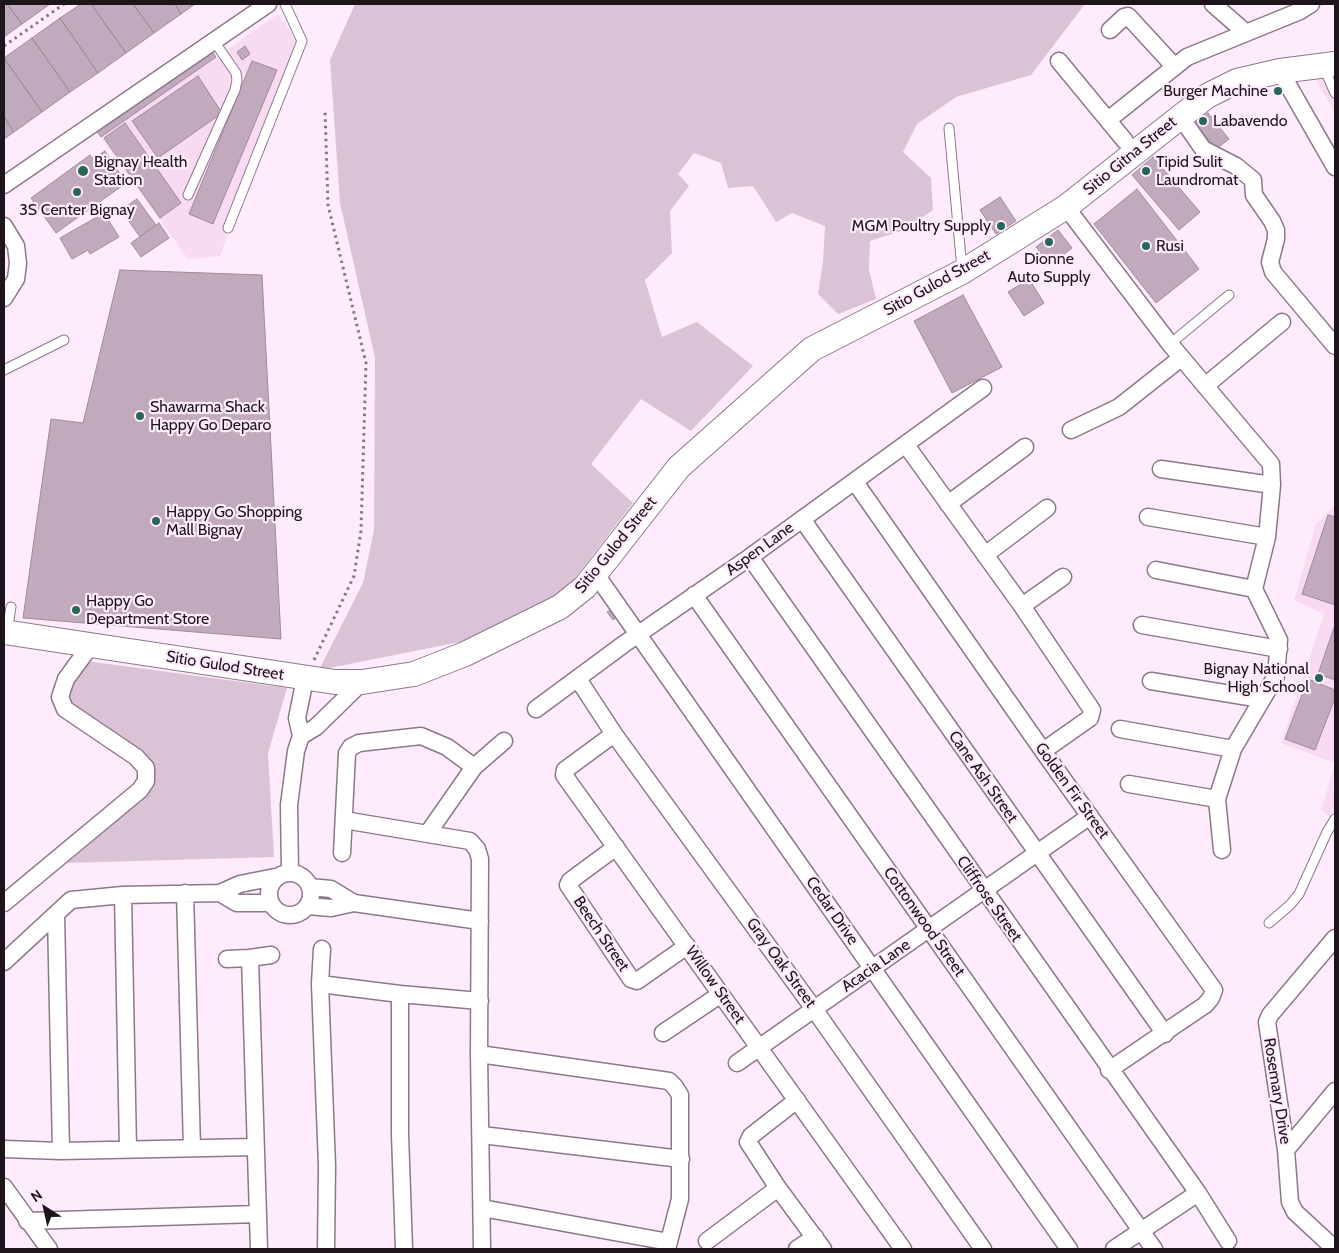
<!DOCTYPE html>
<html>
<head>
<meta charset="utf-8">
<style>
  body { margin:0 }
  #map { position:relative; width:1339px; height:1253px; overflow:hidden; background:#feebfb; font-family:Cabin,sans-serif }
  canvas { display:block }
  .frame { position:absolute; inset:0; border:5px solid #1e151c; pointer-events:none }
  .north { position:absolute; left:20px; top:1183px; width:50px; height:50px; -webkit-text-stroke:4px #feebfb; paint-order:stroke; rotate:325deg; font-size:14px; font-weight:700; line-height:20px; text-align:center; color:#1e151c }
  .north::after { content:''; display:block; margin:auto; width:18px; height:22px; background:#1e151c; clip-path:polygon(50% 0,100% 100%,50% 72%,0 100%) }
</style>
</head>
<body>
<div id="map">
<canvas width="1339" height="1253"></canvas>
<div class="frame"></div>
<div class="north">N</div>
</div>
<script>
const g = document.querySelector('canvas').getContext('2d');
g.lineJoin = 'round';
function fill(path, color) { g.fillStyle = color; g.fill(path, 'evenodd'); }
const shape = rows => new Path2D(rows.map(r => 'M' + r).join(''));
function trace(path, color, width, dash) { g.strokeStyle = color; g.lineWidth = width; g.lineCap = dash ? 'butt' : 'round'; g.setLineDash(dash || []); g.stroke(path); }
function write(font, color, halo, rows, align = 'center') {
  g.font = font + ' Cabin,sans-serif'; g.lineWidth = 4.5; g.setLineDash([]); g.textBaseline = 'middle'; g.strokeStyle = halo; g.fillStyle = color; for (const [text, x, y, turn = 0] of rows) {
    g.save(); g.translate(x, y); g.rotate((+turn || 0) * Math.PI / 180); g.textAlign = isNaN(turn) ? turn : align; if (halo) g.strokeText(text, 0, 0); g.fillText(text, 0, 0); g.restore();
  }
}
const built = shape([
  [278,14,300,45,220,256,188,259,101,138],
  [1335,76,1335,112,1315,79],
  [1335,505,1335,763,1281,743,1324,614,1294,600,1316,524],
  [1335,765,1335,821,1321,810]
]);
const green = shape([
  [355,4,1085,4,1031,75,956,97,917,124,903,152,931,178,933,210,904,230,870,241,869,270,876,299,838,314,818,294,823,261,825,226,792,213,776,222,753,186,728,188,721,163,694,153,678,174,689,186,670,211,672,253,645,280,662,337,697,322,753,366,691,431,641,399,591,464,633,503,558,600,460,642,319,670,363,583,374,530,375,358,340,203,330,60],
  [86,661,287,688,268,753,274,857,67,863,149,794,154,768,74,707,68,699,70,688]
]);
const building = shape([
  [4,4,7,4,22,24,4,37,4,4],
  [7,4,50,4,22,24,7,4],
  [81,4,91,4,126,53,98,73,60,18,81,4],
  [91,4,133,4,154,33,126,53,91,4],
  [133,4,175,4,181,14,154,33,133,4],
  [175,4,195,4,181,14,175,4],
  [60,18,98,73,70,92,32,38,60,18],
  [32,38,70,92,42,112,4,58,32,38],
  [245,46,250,54,242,60,237,52,245,46],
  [210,49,216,57,101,137,95,129,210,49],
  [4,58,42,112,14,132,4,117,4,58],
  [252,61,277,70,213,224,189,214,252,61],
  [198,76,222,113,158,158,132,121,198,76],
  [1208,113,1229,139,1216,149,1195,123,1208,113],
  [4,117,14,132,4,139,4,117],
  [125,123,181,203,160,218,104,138,125,123],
  [105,151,126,183,56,233,31,198,90,155,93,159,105,151],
  [1153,157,1200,212,1179,230,1132,175,1153,157],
  [1137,189,1199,269,1156,303,1094,224,1137,189],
  [1000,197,1016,221,996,234,980,210,1000,197],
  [137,199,156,225,140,237,121,210,137,199],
  [104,213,119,237,90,254,88,250,72,259,60,238,104,213],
  [159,223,169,238,141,257,131,243,159,223],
  [1058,230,1072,248,1050,265,1036,247,1058,230],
  [120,270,262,275,281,639,23,618,51,419,83,423,120,270],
  [1029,279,1044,303,1024,316,1008,292,1029,279],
  [963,295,1002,367,952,393,914,321,963,295],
  [1328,515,1335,517,1335,605,1302,594,1328,515],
  [614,607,620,615,613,620,607,612,614,607],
  [1335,625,1335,680,1318,674,1335,625],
  [1308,679,1335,690,1335,698,1315,750,1285,739,1308,679]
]);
const path = shape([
  [4,46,64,4],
  [314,660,354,576,361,531,366,363,328,205,325,110]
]);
const lane = shape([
  [1324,68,1335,93],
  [949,128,962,269],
  [188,195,235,90,237,80,236,73,214,41],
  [228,228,302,41,285,4],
  [1170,344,1229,295],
  [4,370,64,340],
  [7,632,11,607],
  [1269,923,1290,905,1299,894,1327,832,1335,819]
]);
const street = shape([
  [1213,4,1245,32],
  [1110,30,1124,17,1128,16,1174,66],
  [1059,61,1125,141],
  [1280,71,1335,167],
  [1180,116,1203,149,1236,166,1253,180,1254,195,1272,221,1276,230,1276,239,1270,262,1273,272,1335,346],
  [1108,120,1187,57,1300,11,1311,4],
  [4,185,268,4],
  [1066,207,1170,344,1271,464,1272,485,1267,537,1254,589,1279,640,1276,676,1233,749,1217,799,1222,850],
  [4,226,16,246,18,263,16,279,4,298],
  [1205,386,1282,322],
  [1071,430,1119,407,1181,358],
  [906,445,1022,606,1092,710,1090,718,1043,751],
  [1161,469,1272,485],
  [855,482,1043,751,1214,990,1211,998,1205,1005,1109,1070],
  [948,504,1025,447],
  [1148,517,1267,537],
  [802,519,1165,1034],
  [985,555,1047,508],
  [750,557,1198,1193,1228,1241],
  [1156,570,1254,589],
  [595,573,1069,1249],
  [694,595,1154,1249],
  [1022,606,1063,577],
  [1142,625,1279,649],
  [578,679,614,734,814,1009,983,1249],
  [1151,681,1261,699],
  [536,709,624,644,750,557,983,388],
  [1120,729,1233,749],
  [614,734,565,770,564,775,903,1249],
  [301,736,316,727,362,682],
  [1129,784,1217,799],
  [344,820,470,841,477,849,480,859,479,1054,482,1249],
  [428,833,474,767,504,741],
  [616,847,570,881,568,885,631,979,637,981,687,946],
  [342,853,347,753,351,747,359,743,421,736,447,747,474,767],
  [290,872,289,805,296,751,301,736,297,718,305,679],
  '269 894a21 21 0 1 1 42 0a21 21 0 1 1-42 0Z',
  [185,893,192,1148],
  [123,895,128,1149],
  [4,903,140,790,146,781,146,768,136,757,65,709,60,697,66,679,91,645],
  [270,903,237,903,220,893,240,884,275,877],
  [354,903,480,921],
  [308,906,331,908,354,903,331,889,310,887],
  [56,914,61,1151],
  [1335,938,1270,1015,1267,1022,1286,1150,1290,1202,1295,1212,1335,1249],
  [250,958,271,955],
  [227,959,250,958,259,1249],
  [4,962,71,900,123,895,220,893],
  [320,984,322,949],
  [400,994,400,1134,404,1249],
  [663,1033,721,994],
  [479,1054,669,1081,675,1087,680,1095,680,1199,667,1249],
  [737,1063,1090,816],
  [797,1100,751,1136,748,1142,778,1188,823,1249],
  [482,1135,681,1159],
  [4,1149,61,1151,254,1147],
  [1286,1150,1335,1091],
  [4,1187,49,1249],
  [482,1208,669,1242],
  [27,1221,258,1214],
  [707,1241,778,1188],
  [326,1249,327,1166,320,984,400,994,480,1001],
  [797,1249,815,1237],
  [1114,1249,1198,1193]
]);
const secondary = shape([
  [4,632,335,682,362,682,414,674,465,654,560,607,585,587,679,467,812,349,962,272,1066,207,1207,96,1237,81,1280,71,1335,64]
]);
const markers = [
  [1278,91,5,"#266755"],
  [1203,121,5,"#266755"],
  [83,171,6,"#266755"],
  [1146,171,5,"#266755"],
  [77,192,5,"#266755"],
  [1001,226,5,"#266755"],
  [1049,242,5,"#266755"],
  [1146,246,5,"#266755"],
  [140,416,5,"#266755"],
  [156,521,5,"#266755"],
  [76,610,5,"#266755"],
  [1319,678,5,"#266755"]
];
const poiNames = [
  ["Burger Machine",1268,91,"right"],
  ["Labavendo",1213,121],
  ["Bignay Health",94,162],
  ["Station",94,180],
  ["Tipid Sulit",1156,162],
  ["Laundromat",1156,180],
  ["3S Center Bignay",77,210,"center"],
  ["MGM Poultry Supply",991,226,"right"],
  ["Rusi",1156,246],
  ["Dionne",1049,259,"center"],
  ["Auto Supply",1049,277,"center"],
  ["Shawarma Shack",150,407],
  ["Happy Go Deparo",150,425],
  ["Happy Go Shopping",166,512],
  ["Mall Bignay",166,530],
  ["Happy Go",86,601],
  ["Department Store",86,619],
  ["Bignay National",1309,669,"right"],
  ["High School",1309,687,"right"]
];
const streetNames = [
  ["Sitio Gitna Street",1130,156,-39],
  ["Sitio Gulod Street",937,283,-29],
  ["Sitio Gulod Street",616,545,-51],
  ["Aspen Lane",760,549,-36],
  ["Sitio Gulod Street",225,666,9],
  ["Cane Ash Street",983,777,55],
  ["Golden Fir Street",1072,791,54],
  ["Cliffrose Street",989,899,55],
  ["Cedar Drive",832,911,55],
  ["Cottonwood Street",924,922,55],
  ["Beech Street",601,934,56],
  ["Gray Oak Street",781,963,54],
  ["Acacia Lane",876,966,-35],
  ["Willow Street",715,985,55],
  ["Rosemary Drive",1277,1091,81]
];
fill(built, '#f9daf3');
fill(green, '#dbc3d7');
fill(building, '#c1aabd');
trace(building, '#a08a9c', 1);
trace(lane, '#8d788a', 11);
trace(street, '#8d788a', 19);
trace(secondary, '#8d788a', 26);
trace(path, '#847782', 3, [2.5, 4]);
trace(lane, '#fff', 9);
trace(street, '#fff', 16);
trace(secondary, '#fff', 24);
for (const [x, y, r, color] of markers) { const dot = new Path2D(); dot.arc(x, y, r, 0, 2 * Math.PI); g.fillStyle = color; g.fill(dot); trace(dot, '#feebfb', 2); }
write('16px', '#1e151c', '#feebfb', poiNames, 'left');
write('16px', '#1e151c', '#feebfb', streetNames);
</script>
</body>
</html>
